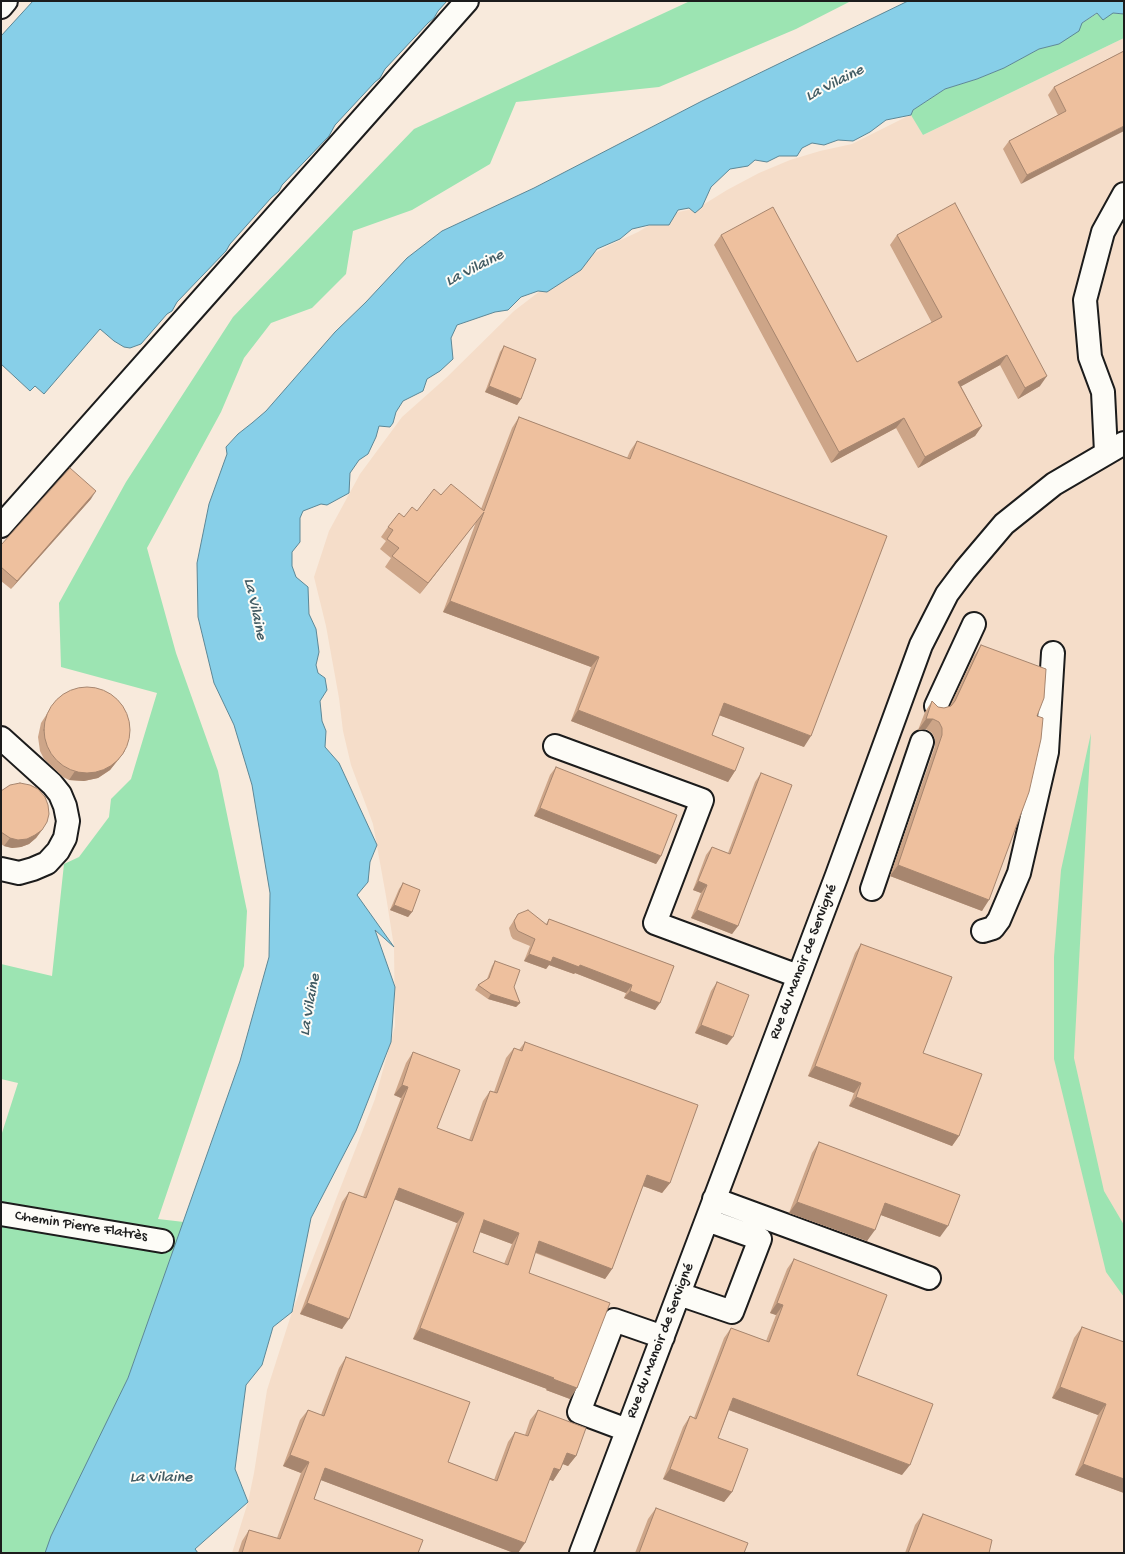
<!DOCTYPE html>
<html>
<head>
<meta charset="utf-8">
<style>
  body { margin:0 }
  #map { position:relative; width:1125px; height:1554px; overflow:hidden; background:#f8eadc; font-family:"Gochi Hand",sans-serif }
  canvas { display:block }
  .frame { position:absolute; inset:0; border:2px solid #1c1c1c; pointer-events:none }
</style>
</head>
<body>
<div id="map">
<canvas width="1125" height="1554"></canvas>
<div class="frame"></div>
</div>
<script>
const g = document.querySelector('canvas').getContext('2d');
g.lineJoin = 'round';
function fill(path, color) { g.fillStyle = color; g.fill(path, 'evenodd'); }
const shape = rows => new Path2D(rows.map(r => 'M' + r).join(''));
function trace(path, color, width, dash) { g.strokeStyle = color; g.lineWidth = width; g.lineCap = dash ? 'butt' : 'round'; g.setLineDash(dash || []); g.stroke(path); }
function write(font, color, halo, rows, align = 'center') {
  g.font = font + ' "Gochi Hand",sans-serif'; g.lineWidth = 4; g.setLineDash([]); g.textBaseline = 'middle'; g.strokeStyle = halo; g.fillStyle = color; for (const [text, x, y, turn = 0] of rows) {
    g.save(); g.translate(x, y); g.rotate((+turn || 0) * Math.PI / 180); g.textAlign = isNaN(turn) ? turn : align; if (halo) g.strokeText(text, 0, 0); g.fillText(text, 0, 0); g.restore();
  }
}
const built = shape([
  [1124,38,1124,1553,232,1553,248,1502,254,1473,267,1390,292,1312,375,1099,395,1026,394,947,386,896,373,824,351,765,343,731,339,698,326,626,314,577,329,531,360,474,402,417,447,377,514,311,579,261,610,245,638,232,668,214,698,208,727,190,759,173,790,160,820,151,852,144,912,114,923,135]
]);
const green = shape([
  [690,1,851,1,796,29,659,87,516,102,490,164,412,210,353,231,346,274,312,308,271,323,244,358,221,412,147,548,176,653,218,771,247,911,244,966,158,1219,184,1222,128,1378,53,1553,1,1553,1,1136,18,1083,1,1079,1,964,52,976,64,864,79,857,109,817,111,799,131,779,157,693,61,667,59,603,126,482,233,317,414,129],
  [1098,13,1113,13,1124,14,1124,38,923,135,911,115,913,110,945,89,977,79,1004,68,1039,49,1059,44,1082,23],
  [1091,733,1074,1058,1104,1191,1124,1225,1124,1297,1106,1272,1054,1059,1054,957,1061,870]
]);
const water = shape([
  [33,1,447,1,438,11,434,18,428,23,385,69,380,78,375,82,335,125,329,136,282,185,279,191,271,198,230,244,226,251,177,302,172,311,167,314,141,344,130,348,124,347,114,341,100,329,44,394,35,386,30,391,1,364,1,36,33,1],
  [908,1,1124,1,1124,14,1113,13,1103,20,1097,13,1082,23,1079,31,1059,44,1039,49,1004,68,977,79,945,89,913,110,911,115,886,120,870,132,853,141,838,140,824,145,812,143,802,148,797,156,779,156,767,162,755,160,748,166,730,169,711,187,702,207,695,213,689,208,678,210,669,225,649,225,632,229,620,239,597,249,581,270,547,292,538,291,521,297,508,310,495,312,457,325,451,338,453,359,440,371,427,379,423,391,403,401,396,412,393,423,390,427,379,426,376,437,368,454,359,460,350,473,349,493,327,505,321,504,303,511,300,518,300,542,292,552,292,566,296,577,308,587,309,614,316,629,319,652,316,665,318,673,325,678,327,690,320,701,322,721,326,731,325,747,339,763,377,845,370,862,368,882,357,895,394,947,375,930,395,987,391,1042,356,1131,311,1218,292,1312,273,1327,262,1365,246,1385,235,1469,248,1502,195,1549,198,1553,45,1553,51,1536,128,1378,240,1061,269,957,270,893,252,785,234,725,214,683,198,617,197,563,209,504,227,454,226,447,238,434,252,423,266,411,335,332,366,302,407,258,442,231,534,188,702,101,908,1]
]);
const minor = shape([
  [1,7,6,1],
  [1106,452,1103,392,1090,357,1085,300,1103,232,1124,194],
  [1,526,467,1],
  [936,706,974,624],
  [1,738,52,784,60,794,65,806,68,821,65,838,58,851,47,863,33,869,19,873,1,869],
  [555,746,702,800,655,923,798,976],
  [872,889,922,742],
  [983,931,993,928,999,920,1019,873,1047,752,1053,653],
  [714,1199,929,1278],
  [1,1214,162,1241],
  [679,1294,732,1312,760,1239,707,1220],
  [627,1430,579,1412,614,1320,663,1337],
  [581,1553,837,875,921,645,947,594,965,570,1004,524,1054,484,1124,443]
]);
const wall = shape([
  [1124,51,1021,184,1003,149,1009,141,1058,115,1048,95,1054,87],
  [721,235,857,362,932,323,890,245,897,235,1040,386,1018,399,1000,365,961,386,982,426,975,436,918,468,896,428,831,463,714,245],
  [504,346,521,399,517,405,485,392,500,352],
  [519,417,627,458,630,451,637,441,804,747,719,715,712,735,735,771,728,782,571,721,591,667,443,612,476,522,420,594,385,567,391,558,380,549,386,541,381,537,388,527,404,517,417,511,441,495,481,509,512,428],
  [91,499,11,589,1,581,1,545],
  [981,645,1037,716,982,911,890,876,935,746,935,739,932,733,926,729,918,730,925,712,932,701,938,707,944,708,950,706,974,656],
  [54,703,119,759,110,770,98,778,84,781,69,780,63,777,44,759,40,751,38,737,41,723],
  [556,767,661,856,656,864,534,816,550,775],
  [761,773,738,926,732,934,691,918,701,893,693,890,706,855,712,847,728,853,755,782],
  [1,791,42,830,36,838,29,844,21,847,12,848,4,846,1,844],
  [403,883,412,912,408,917,390,910,399,889],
  [518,914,546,924,549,919,674,966,655,1010,624,998,626,993,575,973,574,974,549,965,546,969,524,961,530,946,513,939,511,936,509,928],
  [861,944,923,1053,959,1136,952,1146,849,1106,854,1093,808,1076,855,953],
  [495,961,514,987,520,1003,516,1007,488,999,475,990,478,985,487,979,492,966],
  [717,982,727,1045,695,1033,711,991],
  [525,1042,670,1183,662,1193,643,1186,612,1269,605,1279,535,1253,529,1273,570,1399,546,1390,547,1389,413,1339,457,1223,394,1199,342,1329,300,1314,342,1202,349,1192,363,1197,401,1098,394,1095,406,1063,413,1052,437,1128,469,1140,483,1101,490,1091,494,1092,506,1058,514,1048,519,1050],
  [480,1232,512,1244,504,1264,473,1252],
  [819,1142,940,1237,881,1215,867,1241,789,1213,812,1153],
  [794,1259,857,1375,902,1475,729,1410,718,1438,732,1492,724,1502,663,1479,683,1427,690,1416,694,1418,724,1338,731,1328,766,1341,776,1315,770,1313,787,1269],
  [1082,1327,1124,1342,1124,1493,1075,1475,1098,1415,1052,1398,1074,1338],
  [346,1357,448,1462,494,1480,508,1442,515,1432,525,1435,530,1420,538,1410,576,1456,568,1466,563,1464,560,1470,553,1481,549,1479,518,1553,514,1553,321,1480,314,1499,418,1553,238,1553,242,1541,249,1530,277,1538,301,1473,283,1466,300,1420,308,1410,321,1415,339,1368],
  [656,1508,744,1553,635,1553,648,1519],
  [923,1514,989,1553,905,1553,915,1525]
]);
const shadedWall = shape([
  [1124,126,1124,131,1021,184,1027,175],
  [1007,355,1000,365,951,392,958,382],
  [1047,376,1040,386,1018,399,1025,388],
  [489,386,521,399,517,405,485,392],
  [904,418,896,428,831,463,839,452],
  [982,426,975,436,918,468,925,457],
  [96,491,91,499,11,589,17,581],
  [484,512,476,522,420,594,428,583],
  [450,601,599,657,591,667,443,612],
  [724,703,811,736,804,747,716,714],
  [578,710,735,771,728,782,571,721],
  [926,719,933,719,926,729,918,730],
  [125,751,110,770,98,778,84,781,69,780,75,771],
  [540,808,661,856,656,864,534,816],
  [42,830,36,838,29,844,21,847,12,848,4,846,10,838],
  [898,865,989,900,982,911,890,876],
  [698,881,707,885,701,893,693,890],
  [394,905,412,912,408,917,390,910],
  [697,910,738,926,732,934,691,918],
  [529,954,553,957,580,965,632,985,626,993,575,973,574,974,549,965,546,969,524,961],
  [630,991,660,1003,655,1010,624,998],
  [491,994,520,1003,516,1007,488,999],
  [701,1025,733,1037,727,1045,695,1033],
  [815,1066,861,1083,854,1093,808,1076],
  [402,1085,408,1087,401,1098,394,1095],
  [856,1097,959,1136,952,1146,849,1106],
  [647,1175,670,1183,662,1193,640,1185],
  [399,1188,464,1213,457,1223,391,1198],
  [797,1202,875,1230,867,1241,789,1213],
  [885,1203,948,1226,940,1237,878,1214],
  [484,1220,519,1233,512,1244,477,1231],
  [539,1241,612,1269,605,1279,532,1251],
  [307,1303,349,1319,342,1329,300,1314],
  [777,1303,783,1305,776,1315,770,1313],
  [420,1328,554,1378,577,1388,570,1399,546,1390,547,1389,413,1339],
  [1060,1387,1106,1404,1098,1415,1052,1398],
  [733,1398,910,1465,902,1475,726,1409],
  [567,1453,576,1456,568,1466,560,1463],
  [290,1455,309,1462,301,1473,283,1466],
  [1083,1464,1124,1479,1124,1493,1075,1475],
  [325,1468,525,1543,518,1553,514,1553,318,1479],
  [554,1468,560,1470,553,1481,546,1478],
  [670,1469,732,1492,724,1502,663,1479]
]);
const building = shape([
  [1124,51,1124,126,1027,175,1009,141,1066,111,1054,87,1124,51],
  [955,203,1047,376,1025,388,1007,355,958,382,982,426,925,457,904,418,839,452,721,235,773,207,857,362,942,317,897,235,955,203],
  [504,346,536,359,521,399,489,386,504,346],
  [519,417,630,459,637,441,887,536,811,736,724,703,712,735,744,748,735,771,578,710,599,657,450,601,484,512,428,583,392,556,399,548,387,539,393,530,388,527,399,513,404,517,412,507,417,511,434,489,441,495,451,484,484,511,519,417],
  [70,468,96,491,17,581,1,567,1,545,70,468],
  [981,645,1046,669,1044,698,1037,716,1043,718,1041,739,1029,792,989,900,898,865,942,735,942,728,939,722,933,719,926,719,932,701,938,707,944,708,951,706,955,701,981,645],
  '44 730a43 43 0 1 1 86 0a43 43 0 1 1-86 0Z',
  [556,767,677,815,661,856,540,808,556,767],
  [761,773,792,785,738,926,697,910,707,885,698,881,712,847,730,854,761,773],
  [20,783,30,785,38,789,45,797,48,805,49,814,47,822,42,830,35,835,27,839,18,840,10,838,1,832,1,791,10,785,20,783],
  [403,883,420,890,412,912,394,905,403,883],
  [528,910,547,925,549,919,674,966,660,1003,630,991,632,985,580,965,579,967,553,957,551,962,529,954,535,939,518,931,516,928,514,921,518,914,528,910],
  [861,944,952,977,923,1053,982,1074,959,1136,856,1097,861,1083,815,1066,861,944],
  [495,961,520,970,514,987,520,1003,491,994,478,985,489,978,495,961],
  [717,982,749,995,733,1037,701,1025,717,982],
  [525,1042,698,1105,670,1183,647,1175,612,1269,539,1241,529,1273,610,1303,577,1388,553,1379,554,1378,420,1328,464,1213,399,1188,349,1319,307,1303,349,1192,366,1198,408,1087,402,1085,413,1052,460,1070,437,1128,472,1141,490,1091,497,1093,514,1048,522,1051,525,1042],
  [484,1220,519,1233,508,1265,473,1252,484,1220],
  [819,1142,960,1195,948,1226,885,1203,875,1230,797,1202,819,1142],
  [794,1259,887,1295,857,1375,933,1404,910,1465,733,1398,718,1438,748,1449,732,1492,670,1469,690,1416,696,1419,731,1328,769,1342,783,1305,777,1303,794,1259],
  [1082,1327,1124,1342,1124,1479,1083,1464,1106,1404,1060,1387,1082,1327],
  [346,1357,470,1402,448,1462,497,1481,515,1432,528,1436,538,1410,586,1428,576,1456,567,1453,560,1470,554,1468,525,1543,325,1468,314,1499,423,1540,418,1553,242,1553,249,1530,280,1539,309,1462,290,1455,308,1410,324,1416,346,1357],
  [656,1508,748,1543,744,1553,639,1553,656,1508],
  [923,1514,992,1540,989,1553,908,1553,923,1514]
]);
const streetNames = [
  ["Rue du Manoir de Servigné",804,962,-69],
  ["Chemin Pierre Flatrès",81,1227,9],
  ["Rue du Manoir de Servigné",661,1341,-69]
];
const waterNames = [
  ["La Vilaine",835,84,-27],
  ["La Vilaine",475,269,-27],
  ["La Vilaine",254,609,78],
  ["La Vilaine",311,1005,-80],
  ["La Vilaine",161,1479]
];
fill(built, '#f5ddc9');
fill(green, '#9ce4b2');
fill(water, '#87cfe8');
trace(water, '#5c8796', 1);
trace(minor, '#1c1c1c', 26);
trace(minor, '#fdfcf7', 22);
fill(wall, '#cda588');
fill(shadedWall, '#a7866f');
fill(building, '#eec09e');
trace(building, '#a7866f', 1);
write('15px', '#1c1c1c', '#fdfcf7', streetNames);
write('italic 16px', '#415b63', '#fdfcf7', waterNames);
</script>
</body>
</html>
